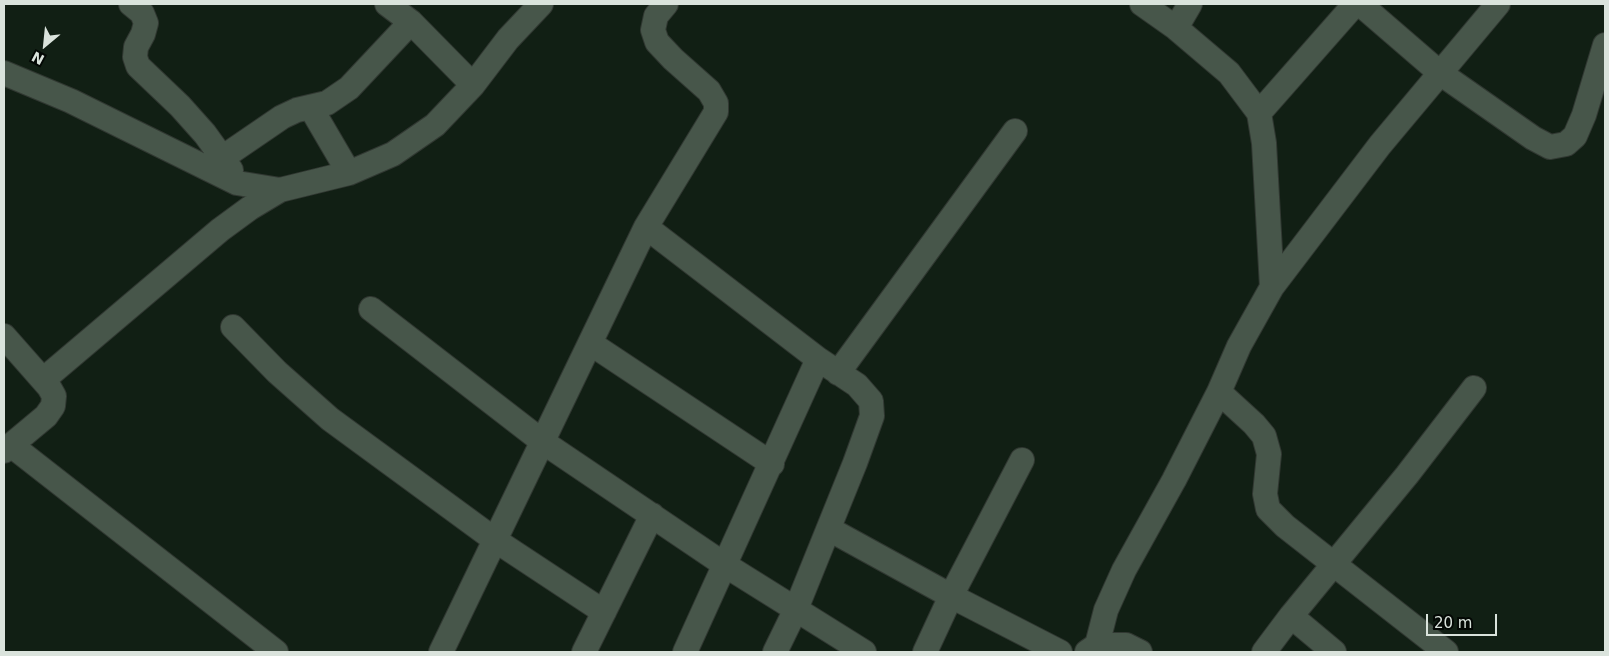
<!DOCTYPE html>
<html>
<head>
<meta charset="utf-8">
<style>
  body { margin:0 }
  #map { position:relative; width:1609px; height:656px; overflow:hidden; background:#111f14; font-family:"DejaVu Sans",sans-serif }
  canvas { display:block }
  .frame { position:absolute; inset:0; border:5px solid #dae3dc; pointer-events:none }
  .north { position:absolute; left:20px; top:20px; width:50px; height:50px; -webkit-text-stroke:4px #030704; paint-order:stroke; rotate:208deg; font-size:14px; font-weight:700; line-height:20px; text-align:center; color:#dae3dc }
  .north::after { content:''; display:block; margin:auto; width:18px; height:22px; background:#dae3dc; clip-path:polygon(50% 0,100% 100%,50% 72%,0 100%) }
  .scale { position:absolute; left:1426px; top:614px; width:71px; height:22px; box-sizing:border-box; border:2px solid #dae3dc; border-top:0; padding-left:6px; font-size:15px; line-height:18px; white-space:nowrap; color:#dae3dc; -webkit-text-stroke:4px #030704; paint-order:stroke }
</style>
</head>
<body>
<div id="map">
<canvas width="1609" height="656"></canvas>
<div class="frame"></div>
<div class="north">N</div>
<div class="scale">20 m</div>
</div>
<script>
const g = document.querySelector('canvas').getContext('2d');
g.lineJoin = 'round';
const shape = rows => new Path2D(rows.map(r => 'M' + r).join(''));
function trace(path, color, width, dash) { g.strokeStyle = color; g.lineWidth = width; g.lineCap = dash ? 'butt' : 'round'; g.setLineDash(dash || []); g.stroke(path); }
const minor = shape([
  [131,4,142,13,146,23,143,34,136,47,135,57,138,66,180,106,205,134,231,170],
  [387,4,411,22,473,85],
  [1142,4,1176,28,1229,73,1259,113,1264,143,1272,287],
  [1360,4,1440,73,1533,138,1550,147,1566,144,1575,136,1584,115,1605,45],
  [1176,28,1190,4],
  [4,73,71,101,237,183,280,190,349,173,393,154,435,125,473,85,508,39,541,4],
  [311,108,349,173],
  [1259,113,1355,4],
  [222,158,282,117,297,110,327,103,349,88,411,22],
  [646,227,818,359,857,385,871,401,872,416,855,463,796,609,775,652],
  [371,309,543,442,725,565,864,652],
  [233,327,277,372,330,419,495,540,604,612],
  [4,336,49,387,54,396,53,406,46,416,4,451],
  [590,343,772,464],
  [838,373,1015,131],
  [43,380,220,230,250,208,280,190],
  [1219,392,1254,424,1264,436,1269,454,1265,494,1268,509,1285,526,1446,652],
  [11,445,276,652],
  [829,529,951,596,1060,652],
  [1291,616,1334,652],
  [1097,645,1106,610,1124,570,1174,480,1219,392,1239,346,1272,287,1380,145,1498,4],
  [441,652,646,227,716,112,716,103,709,91,673,59,657,42,653,30,656,16,666,4],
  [584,652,652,515],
  [685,652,818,359],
  [925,652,951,596,1022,460],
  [1087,652,1097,645,1126,645,1140,652],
  [1264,652,1291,616,1407,475,1474,388]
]);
trace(minor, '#313832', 26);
trace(minor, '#47564a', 24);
</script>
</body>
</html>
